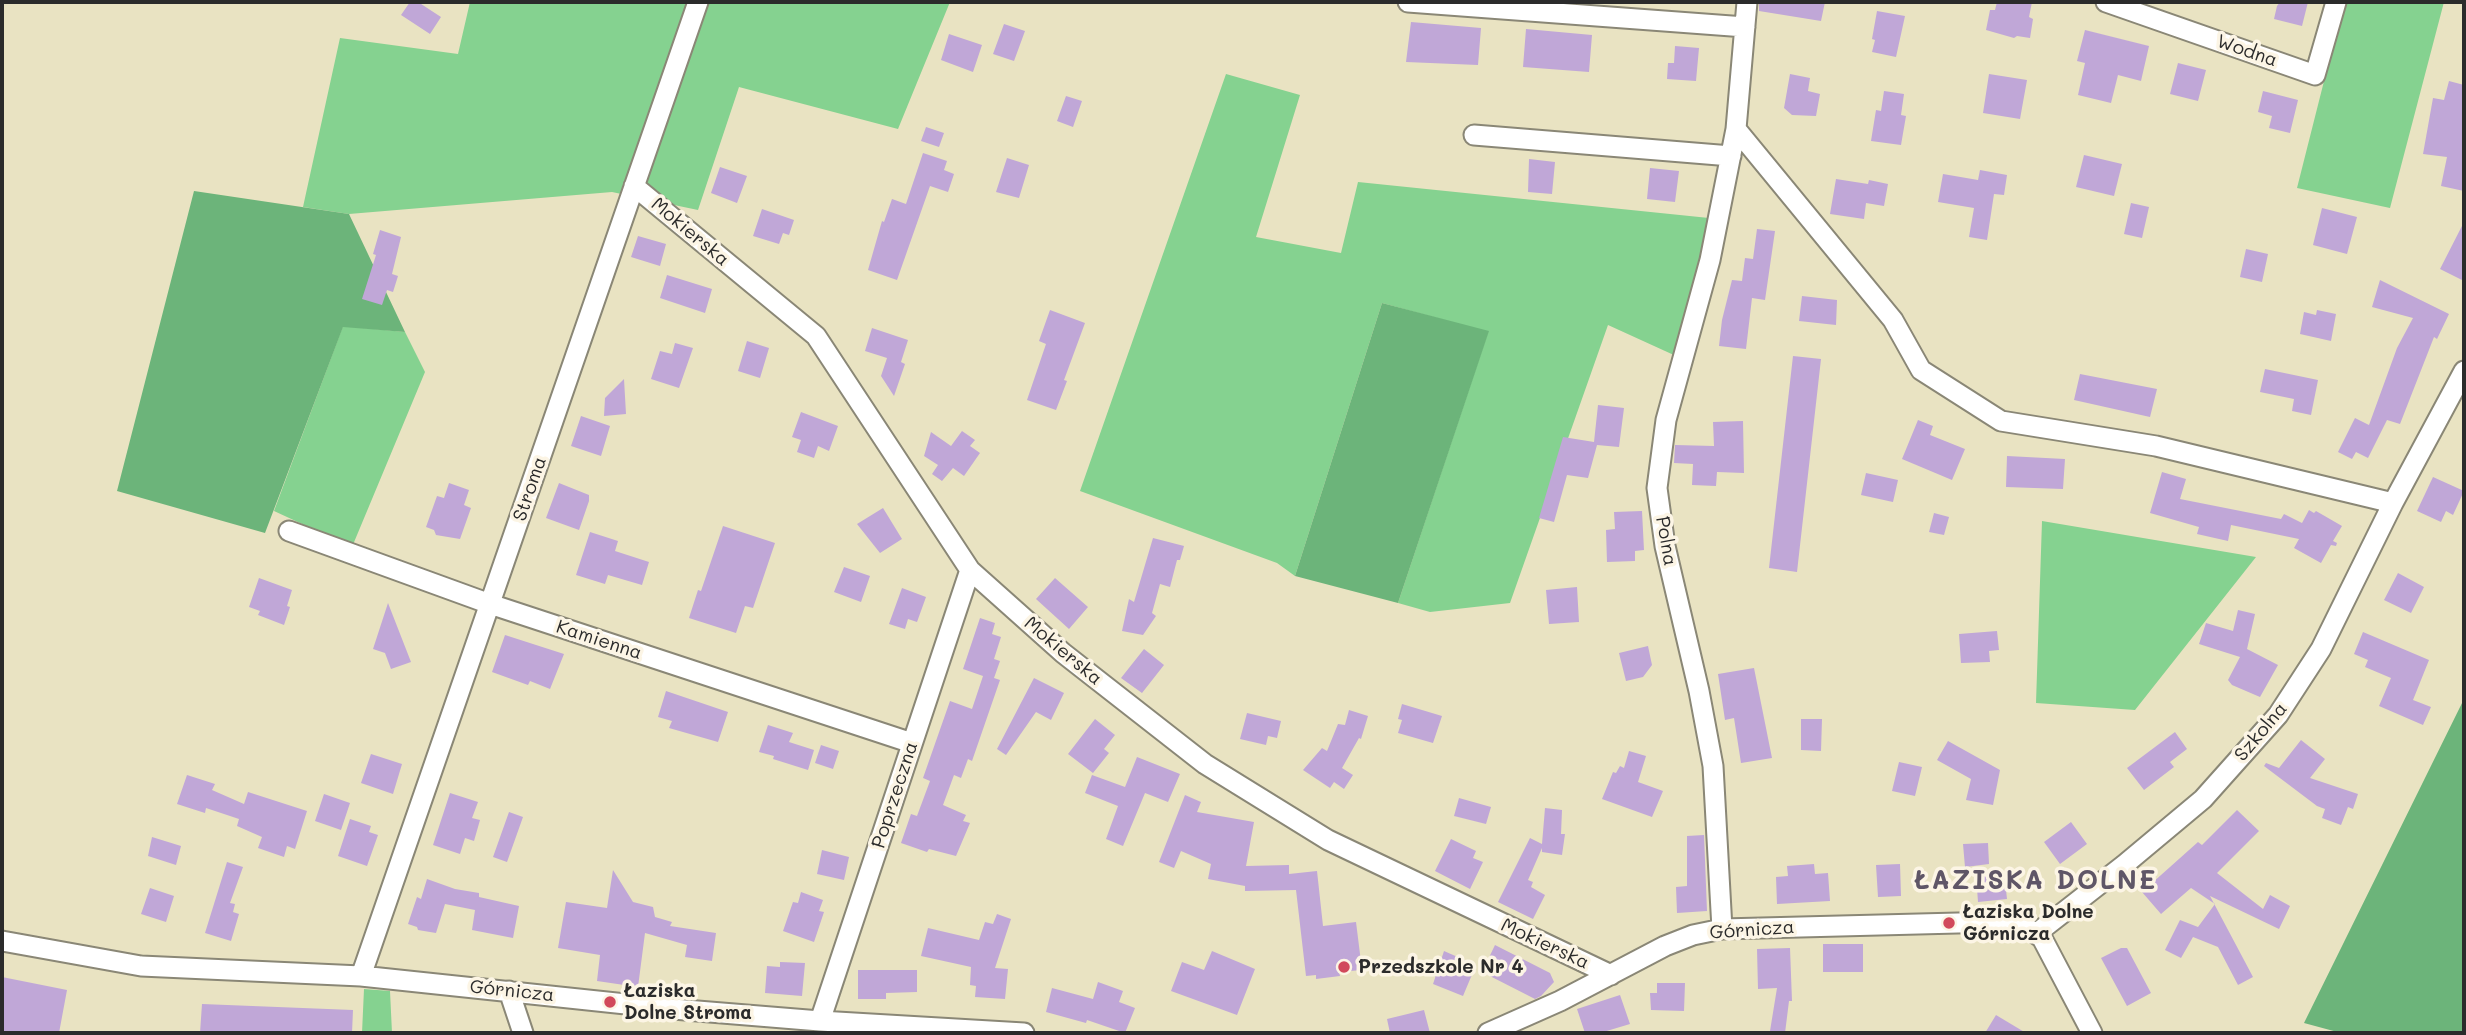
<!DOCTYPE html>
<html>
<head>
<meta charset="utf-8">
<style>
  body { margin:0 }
  #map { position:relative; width:2466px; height:1035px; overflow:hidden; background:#e9e3c2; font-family:Mali,sans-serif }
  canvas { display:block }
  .frame { position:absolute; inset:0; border:4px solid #2b2b2b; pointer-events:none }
</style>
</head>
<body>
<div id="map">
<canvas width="2466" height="1035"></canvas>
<div class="frame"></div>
</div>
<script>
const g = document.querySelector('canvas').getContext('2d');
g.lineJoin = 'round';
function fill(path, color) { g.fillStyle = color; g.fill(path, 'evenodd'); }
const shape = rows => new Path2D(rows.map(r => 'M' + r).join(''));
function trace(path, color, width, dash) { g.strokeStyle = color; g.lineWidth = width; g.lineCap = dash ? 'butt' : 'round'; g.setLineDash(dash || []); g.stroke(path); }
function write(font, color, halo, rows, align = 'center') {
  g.font = font + ' Mali,sans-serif'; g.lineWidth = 7; g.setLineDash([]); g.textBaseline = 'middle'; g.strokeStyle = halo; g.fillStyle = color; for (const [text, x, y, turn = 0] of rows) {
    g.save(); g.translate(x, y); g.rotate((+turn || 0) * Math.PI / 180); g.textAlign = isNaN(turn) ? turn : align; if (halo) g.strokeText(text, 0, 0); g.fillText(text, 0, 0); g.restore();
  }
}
const green = shape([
  [470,2,950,2,898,129,739,87,698,210,612,192,349,214,303,207,340,38,458,54],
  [2344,2,2444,2,2390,208,2297,188],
  [1226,74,1300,95,1256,237,1341,253,1358,182,1709,218,1676,356,1608,325,1510,603,1430,612,1398,603,1488,332,1382,303,1295,576,1277,563,1080,491],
  [343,326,405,332,425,372,352,547,274,511],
  [2042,521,2256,557,2135,710,2036,703],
  [364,989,390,991,392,1033,362,1033]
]);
const forest = shape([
  [194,191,349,214,405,332,343,327,265,533,117,491],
  [1382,303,1489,331,1398,603,1295,576],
  [2464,699,2464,1033,2341,1033,2304,1023]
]);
const building = shape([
  [410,2,418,2,441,17,430,34,401,15],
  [1759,2,1825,2,1821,21,1759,11],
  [1997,2,2032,2,2029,17,2033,19,2030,38,2017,36,2014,38,1986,30,1990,10,1995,10],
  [2280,2,2308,2,2302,26,2274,19,2277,6],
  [1877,11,1905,16,1896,57,1872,52,1875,40,1872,39],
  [1411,22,1481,28,1478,65,1406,62],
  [1004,24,1025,31,1014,61,993,54],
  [1526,29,1592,35,1589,72,1523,67],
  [2085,30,2149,46,2141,81,2118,75,2111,103,2078,95,2085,63,2077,61],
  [949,34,982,45,973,72,941,60],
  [1675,46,1699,48,1696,81,1667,79,1668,63,1674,63],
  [2178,63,2206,70,2198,101,2170,94],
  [1790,74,1810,78,1808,91,1820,94,1816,116,1792,115,1784,108],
  [1989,74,2027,80,2020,119,1983,113],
  [2449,81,2464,85,2464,191,2441,186,2447,157,2423,154,2433,98,2444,100],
  [1884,91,1904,94,1901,115,1906,116,1901,145,1871,141,1876,110,1881,111],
  [2263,91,2298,100,2290,133,2269,128,2272,116,2258,112],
  [1066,96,1082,101,1073,127,1057,121],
  [926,127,944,133,939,147,921,141],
  [923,153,947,161,944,170,954,174,948,192,930,186,897,280,868,270,882,221,884,222,892,199,906,204],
  [2084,155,2122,164,2114,196,2076,187],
  [1007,158,1029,165,1019,198,996,192],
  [1529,159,1555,162,1552,194,1528,192],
  [720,167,747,176,737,203,711,193],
  [1650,168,1679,171,1675,202,1647,199],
  [1980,170,2007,175,2004,195,1994,194,1987,240,1969,237,1974,208,1938,202,1943,174,1978,180],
  [1836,179,1868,184,1869,180,1888,184,1884,206,1866,203,1864,219,1830,214],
  [2131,203,2149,207,2142,238,2124,234],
  [2322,208,2357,217,2347,254,2313,245],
  [762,209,794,220,789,235,783,233,779,244,753,236],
  [2464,222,2464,281,2440,269],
  [1757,229,1775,231,1765,300,1752,298,1746,349,1719,346,1722,320,1732,280,1742,281,1745,258,1753,259],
  [380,230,401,237,392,274,398,276,393,292,387,290,382,305,362,299,376,255,373,254],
  [638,236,666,244,660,266,631,257],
  [2246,249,2268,254,2262,282,2240,277],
  [667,275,712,289,705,313,660,298],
  [2380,280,2449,314,2437,339,2434,337,2400,424,2387,420,2368,458,2356,452,2352,459,2338,452,2355,418,2369,425,2397,348,2413,318,2372,307],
  [1802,296,1837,300,1836,325,1799,321],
  [1050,310,1085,323,1064,380,1067,381,1056,410,1027,400,1046,344,1039,341],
  [2317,310,2336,314,2331,341,2300,334,2304,312,2316,315],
  [872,328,908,340,901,362,905,364,894,396,881,376,887,358,865,351],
  [747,341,769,348,760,378,738,371],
  [675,343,693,348,679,388,651,379,660,351,672,354],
  [1793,356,1821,359,1797,572,1769,568],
  [2265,369,2318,380,2311,415,2292,411,2294,399,2260,392],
  [2080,374,2157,389,2150,417,2074,400],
  [624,379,626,414,604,416,605,398],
  [1598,405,1624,408,1619,447,1597,445,1588,478,1567,475,1554,522,1539,518,1563,437,1594,442],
  [801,412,838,426,829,451,818,446,814,458,797,452,801,440,792,437],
  [581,416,610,426,601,456,571,446],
  [1918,420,1933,426,1930,435,1965,449,1952,480,1902,459],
  [1743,421,1744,473,1717,472,1716,486,1692,485,1693,464,1674,463,1675,445,1714,446,1713,422],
  [962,431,975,440,970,446,980,453,964,476,953,468,942,481,932,474,938,465,924,456,931,432,951,446],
  [2007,456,2065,459,2063,489,2006,487],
  [2162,472,2186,479,2180,499,2281,519,2284,514,2302,523,2309,510,2314,513,2316,511,2342,526,2333,541,2337,543,2336,546,2331,545,2321,563,2294,548,2299,539,2231,525,2228,541,2197,534,2199,527,2150,513],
  [1866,473,1898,480,1893,502,1861,495],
  [2433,477,2464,491,2453,515,2446,511,2441,522,2417,511],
  [449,483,469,490,464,505,471,508,460,539,436,535,434,530,426,527,437,496,444,498],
  [559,483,589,495,589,501,579,530,546,518],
  [883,508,902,539,880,553,857,524],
  [1642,511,1644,550,1635,551,1635,561,1607,562,1606,530,1615,529,1614,512],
  [1934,513,1949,517,1944,535,1929,532],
  [723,526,775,543,753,608,745,606,736,633,689,618,698,590,701,591],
  [590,532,618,541,615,551,649,562,642,585,608,575,605,584,576,575],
  [1153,538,1184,546,1180,560,1177,560,1170,587,1160,584,1152,613,1156,616,1143,635,1122,631,1129,599,1134,602],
  [844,567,870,576,861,602,834,592],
  [2398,573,2424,587,2411,613,2384,600],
  [259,578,292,590,287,606,290,607,284,625,258,615,260,611,249,607],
  [1055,578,1088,607,1069,629,1036,599],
  [1577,587,1579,622,1549,624,1546,590],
  [902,588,926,597,917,622,908,619,905,629,889,624],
  [388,603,411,662,391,669,385,653,373,649],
  [2238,610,2255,614,2247,649,2278,665,2260,697,2232,685,2228,680,2240,657,2199,644,2206,623,2233,631],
  [980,618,995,623,992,634,1001,637,994,659,1000,661,994,678,1000,680,972,761,968,759,961,778,954,775,943,805,966,815,963,821,970,823,956,856,929,849,927,852,901,843,911,814,917,816,930,781,923,778,950,701,972,709,983,676,963,669],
  [1997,631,1999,650,1989,651,1990,662,1961,663,1959,634],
  [2363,632,2429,660,2413,700,2431,707,2423,725,2379,706,2391,678,2365,667,2368,660,2354,654],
  [505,635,564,654,550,689,530,681,528,685,492,672],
  [1648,646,1652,665,1643,677,1626,681,1619,653],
  [1144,649,1164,665,1142,693,1121,678],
  [1754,668,1772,758,1741,763,1734,718,1725,720,1718,674],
  [1034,678,1064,693,1051,720,1036,712,1006,755,997,749],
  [666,691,728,712,718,742,669,728,672,721,658,717],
  [1402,704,1442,716,1433,743,1398,733,1402,720,1398,719],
  [1349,710,1368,716,1361,739,1359,738,1342,768,1353,775,1344,789,1334,782,1330,788,1303,770,1322,748,1327,751,1338,724,1345,725],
  [1247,713,1281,721,1277,738,1268,736,1266,745,1240,739],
  [1095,719,1115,735,1104,749,1109,753,1093,773,1068,754],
  [1801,719,1822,719,1821,751,1801,750],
  [768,725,793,733,789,742,814,750,808,770,773,759,774,756,759,752],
  [2175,732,2187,749,2170,762,2174,767,2144,790,2127,768],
  [2301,740,2325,759,2310,778,2358,794,2353,809,2348,807,2341,825,2322,818,2325,809,2317,806,2264,766,2266,763,2279,768],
  [1948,741,2000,770,1993,805,1966,800,1971,779,1937,760],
  [821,745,839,751,833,769,815,763],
  [1629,751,1646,756,1638,782,1663,791,1652,817,1602,799,1613,772,1616,773,1620,766,1624,768],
  [371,754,402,764,393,794,361,783],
  [1137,757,1180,774,1168,802,1145,793,1123,846,1106,839,1118,806,1085,793,1092,775,1125,787],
  [1899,762,1922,767,1915,796,1892,791],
  [187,775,215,784,212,790,244,804,248,792,307,811,295,849,287,846,284,857,258,848,262,837,237,826,239,819,206,808,205,813,177,804],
  [450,793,478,802,472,818,480,820,474,841,465,838,460,854,433,845],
  [324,794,350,803,341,830,315,821],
  [1185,795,1201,802,1197,812,1254,822,1246,866,1289,865,1289,874,1317,871,1323,926,1356,922,1362,970,1339,972,1340,976,1316,979,1316,975,1306,976,1296,890,1245,891,1245,886,1208,879,1211,864,1181,851,1174,868,1159,862],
  [1459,798,1491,807,1486,824,1454,816],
  [1545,808,1562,810,1561,834,1565,834,1562,855,1542,852,1542,848,1528,880,1533,882,1531,887,1545,895,1533,919,1498,902,1530,838,1542,844],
  [2237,810,2259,831,2217,873,2263,909,2270,895,2290,906,2279,929,2210,896,2253,977,2238,985,2218,947,2193,937,2181,958,2165,950,2180,920,2198,927,2215,904,2191,888,2161,914,2142,892,2198,842,2202,845],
  [509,812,523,817,507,862,493,857],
  [350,819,371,826,369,832,378,835,367,866,338,856],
  [2071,822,2087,844,2060,864,2044,842],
  [1704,835,1707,911,1677,913,1676,887,1687,886,1687,836],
  [152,837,181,846,176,865,148,856],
  [1451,839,1476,851,1473,858,1483,862,1470,889,1435,871],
  [1988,843,1989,864,1965,867,1963,844],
  [822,850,849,857,844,880,817,874],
  [227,862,243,867,230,903,235,904,233,912,239,914,231,941,205,933],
  [1814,864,1815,874,1828,873,1830,901,1777,904,1776,877,1788,876,1787,866],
  [1900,864,1901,896,1878,897,1876,865],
  [613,870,633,902,653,907,655,917,672,922,670,926,716,933,712,961,685,957,687,945,645,933,638,987,597,981,600,955,558,948,566,902,607,908],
  [2004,872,2007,899,1978,902,1976,874],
  [427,879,455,889,479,893,479,897,519,906,513,938,472,930,475,910,445,904,436,933,418,930,417,927,408,924,417,897,421,899],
  [150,888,174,896,166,922,141,914],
  [801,892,823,900,819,911,824,912,814,942,783,931,793,902,798,903],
  [997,914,1011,919,995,968,1008,969,1005,999,975,997,976,986,970,985,971,967,921,956,928,928,979,940,985,922,993,924],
  [1823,944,1863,944,1863,972,1823,972],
  [1495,945,1550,973,1554,982,1541,996,1535,999,1482,972],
  [1790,948,1792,1001,1789,1001,1785,1033,1770,1031,1777,988,1758,989,1757,949],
  [2121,948,2127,948,2151,993,2127,1006,2101,958],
  [1212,951,1255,969,1237,1015,1171,991,1182,962,1204,970],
  [1444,951,1476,965,1463,996,1433,984],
  [780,962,805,963,802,996,765,993,767,966,780,967],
  [858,970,917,970,917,992,886,993,886,999,858,999],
  [2,977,67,990,59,1033,2,1033],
  [1098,982,1123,991,1119,1002,1135,1008,1125,1033,1087,1020,1086,1023,1046,1012,1052,988,1093,999],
  [1657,983,1685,983,1684,1011,1651,1010,1650,993,1657,993],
  [1620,995,1630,1024,1600,1033,1585,1033,1577,1009],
  [202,1004,353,1010,352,1033,200,1033],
  [1424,1010,1430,1033,1390,1033,1387,1019],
  [1996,1015,2026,1033,1985,1033]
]);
const minor = shape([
  [1408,2,1745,27],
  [2106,2,2315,75,2336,2],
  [1736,129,1893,320,1921,370,2001,421,2156,446,2393,503],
  [1474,135,1731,156],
  [634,186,816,336,970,570,1063,653,1205,764,1328,840,1611,975],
  [289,531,490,604,912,743],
  [1722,929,1713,766,1699,691,1665,546,1657,488,1666,420,1710,260,1736,129,1747,2],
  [2037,933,2124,865,2203,799,2278,715,2321,649,2393,503,2464,371],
  [2,941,141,966,361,976,673,1009,820,1021,1024,1033],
  [361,976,698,2],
  [509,991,523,1033],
  [820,1021,970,570],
  [1488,1033,1560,1001,1665,946,1693,935,1722,929,1997,922,2026,927,2042,938,2092,1033]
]);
const markers = [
  [1949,923,7,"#d1495b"],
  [1344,967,7,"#d1495b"],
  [610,1002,7,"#d1495b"]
];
const streetNames = [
  ["Wodna",2247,51,19],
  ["Mokierska",690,232,40],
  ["Stroma",530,489,-71],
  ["Polna",1666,541,80],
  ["Kamienna",599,640,18],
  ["Mokierska",1063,651,40],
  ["Szkolna",2261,732,-50],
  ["Poprzeczna",895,795,-72],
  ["Górnicza",1752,930,-4],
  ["Mokierska",1545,944,25],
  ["Górnicza",512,991,6]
];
const poiNames = [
  ["Łaziska Dolne",1963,912],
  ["Górnicza",1963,934],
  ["Przedszkole Nr 4",1358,967],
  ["Łaziska",624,991],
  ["Dolne Stroma",624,1013]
];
const districtNames = [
  ["ŁAZISKA DOLNE",2036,881]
];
fill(green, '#85d290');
fill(forest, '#6cb47a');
fill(building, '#c0a7d7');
trace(minor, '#8a8776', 23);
trace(minor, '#fff', 19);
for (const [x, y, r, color] of markers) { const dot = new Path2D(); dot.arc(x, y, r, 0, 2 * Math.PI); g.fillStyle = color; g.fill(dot); trace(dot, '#fcf5e5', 2.5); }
write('19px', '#2b2b2b', '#fcf5e5', streetNames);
write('bold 19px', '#2b2b2b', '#fcf5e5', poiNames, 'left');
g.letterSpacing = '2px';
write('bold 26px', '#5f5667', '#fcf5e5', districtNames);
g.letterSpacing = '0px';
</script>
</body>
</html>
